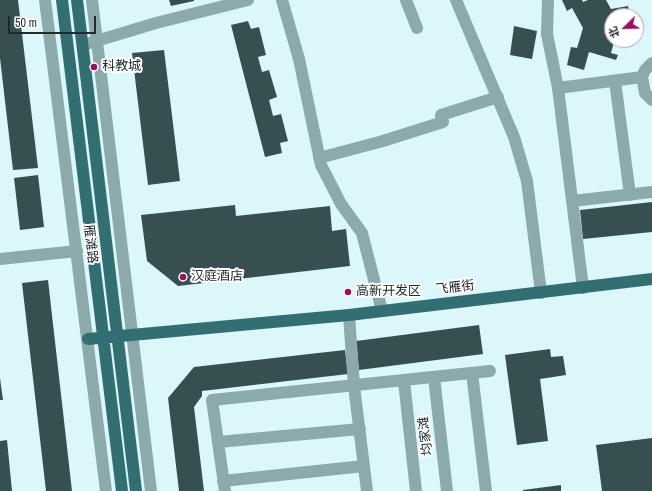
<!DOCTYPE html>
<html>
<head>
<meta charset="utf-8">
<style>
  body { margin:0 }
  #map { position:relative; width:652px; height:491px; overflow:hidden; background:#dcf7f9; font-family:"Archivo Narrow","Noto Sans SC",sans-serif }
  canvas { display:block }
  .north { position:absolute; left:604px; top:8px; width:40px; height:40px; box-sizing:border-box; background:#fff; border:1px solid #a6aaab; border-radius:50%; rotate:247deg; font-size:11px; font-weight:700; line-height:16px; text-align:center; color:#202b2c }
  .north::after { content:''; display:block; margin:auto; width:14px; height:18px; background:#9a1061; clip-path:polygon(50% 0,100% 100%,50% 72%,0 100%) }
  .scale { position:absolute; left:8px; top:16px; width:88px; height:18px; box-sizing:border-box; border:2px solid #202b2c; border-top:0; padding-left:5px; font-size:12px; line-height:14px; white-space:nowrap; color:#202b2c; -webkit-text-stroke:3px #fff; paint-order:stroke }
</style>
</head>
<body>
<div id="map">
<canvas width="652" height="491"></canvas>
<div class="north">北</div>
<div class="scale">50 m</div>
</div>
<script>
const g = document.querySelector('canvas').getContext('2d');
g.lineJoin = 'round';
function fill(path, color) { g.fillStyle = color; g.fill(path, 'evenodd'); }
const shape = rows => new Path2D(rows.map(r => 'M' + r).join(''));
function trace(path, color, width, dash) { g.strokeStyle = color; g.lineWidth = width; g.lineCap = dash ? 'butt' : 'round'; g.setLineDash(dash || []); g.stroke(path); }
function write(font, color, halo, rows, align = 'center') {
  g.font = font + ' "Archivo Narrow","Noto Sans SC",sans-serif'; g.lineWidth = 4; g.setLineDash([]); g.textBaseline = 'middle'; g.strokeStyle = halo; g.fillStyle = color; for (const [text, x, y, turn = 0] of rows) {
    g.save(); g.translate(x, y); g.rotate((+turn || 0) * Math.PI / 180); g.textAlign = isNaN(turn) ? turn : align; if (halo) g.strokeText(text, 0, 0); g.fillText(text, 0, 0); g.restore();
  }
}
const building = shape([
  [0,0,18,0,38,168,13,170,0,58],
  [169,0,194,0,194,1,171,6],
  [562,0,582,0,583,2,588,0,606,0,611,9,628,6,630,16,612,16,612,40,623,40,614,42,611,53,618,55,616,60,589,52,584,70,567,65,571,47,577,48,583,28,572,8,567,11],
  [248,21,251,29,259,27,266,55,258,57,262,72,269,70,277,97,269,100,273,116,281,114,288,141,280,143,282,153,265,157,231,25],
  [514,26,537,31,532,59,510,55],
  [164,50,180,181,148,185,132,53],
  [38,175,44,227,20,230,14,178],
  [652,202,652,232,583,239,580,210],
  [235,205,236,216,330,206,332,231,346,229,350,266,178,286,147,261,141,215],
  [48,280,72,491,46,491,22,283],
  [479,325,483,354,359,370,356,341],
  [550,349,551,357,563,356,566,375,540,379,548,441,517,445,505,355],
  [345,350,348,374,202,391,202,396,194,407,204,491,179,491,168,398,194,367],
  [0,378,3,400,0,400],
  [652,438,652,491,602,491,596,445],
  [7,440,12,491,0,491,0,441],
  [561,485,561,491,523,491,523,490]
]);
const minor = shape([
  [45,0,106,491],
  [92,0,151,491],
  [282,0,299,59,321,165,341,204,362,233,382,311],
  [406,0,417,28],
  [456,0,514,137,527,181,541,293],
  [548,0,547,34,558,88],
  [83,45,156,23,248,0],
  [652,63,645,70,642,77,645,93,652,100],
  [615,81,630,195],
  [319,158,383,141,443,122,441,115,498,97],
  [572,201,652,192],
  [0,259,77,251],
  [583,288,558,88,642,77],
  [349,315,354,386,367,491],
  [472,373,486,491],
  [434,377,447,491],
  [404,381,416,491],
  [218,442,360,429],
  [223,481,364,466],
  [225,491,212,400,490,371]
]);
const major = shape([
  [62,0,122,491],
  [77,0,136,491],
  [88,339,349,315,652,279]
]);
const markers = [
  [94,67,4,"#9a1061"],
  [183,277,4,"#9a1061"],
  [348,292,4,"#9a1061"]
];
const poiNames = [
  ["科教城",102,67],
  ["汉庭酒店",191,277],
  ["高新开发区",356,292]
];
const streetNames = [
  ["雁滩路",90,244,83],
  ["飞雁街",455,288,-7],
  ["均家滩",426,436,-97]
];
fill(building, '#374f51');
trace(minor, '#8caaac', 12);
trace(major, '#336e72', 12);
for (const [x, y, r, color] of markers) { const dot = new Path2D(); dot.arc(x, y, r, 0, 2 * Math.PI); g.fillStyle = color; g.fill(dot); trace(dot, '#fff', 1.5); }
write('13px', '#202b2c', '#fff', poiNames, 'left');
write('13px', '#202b2c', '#fff', streetNames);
</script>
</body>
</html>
